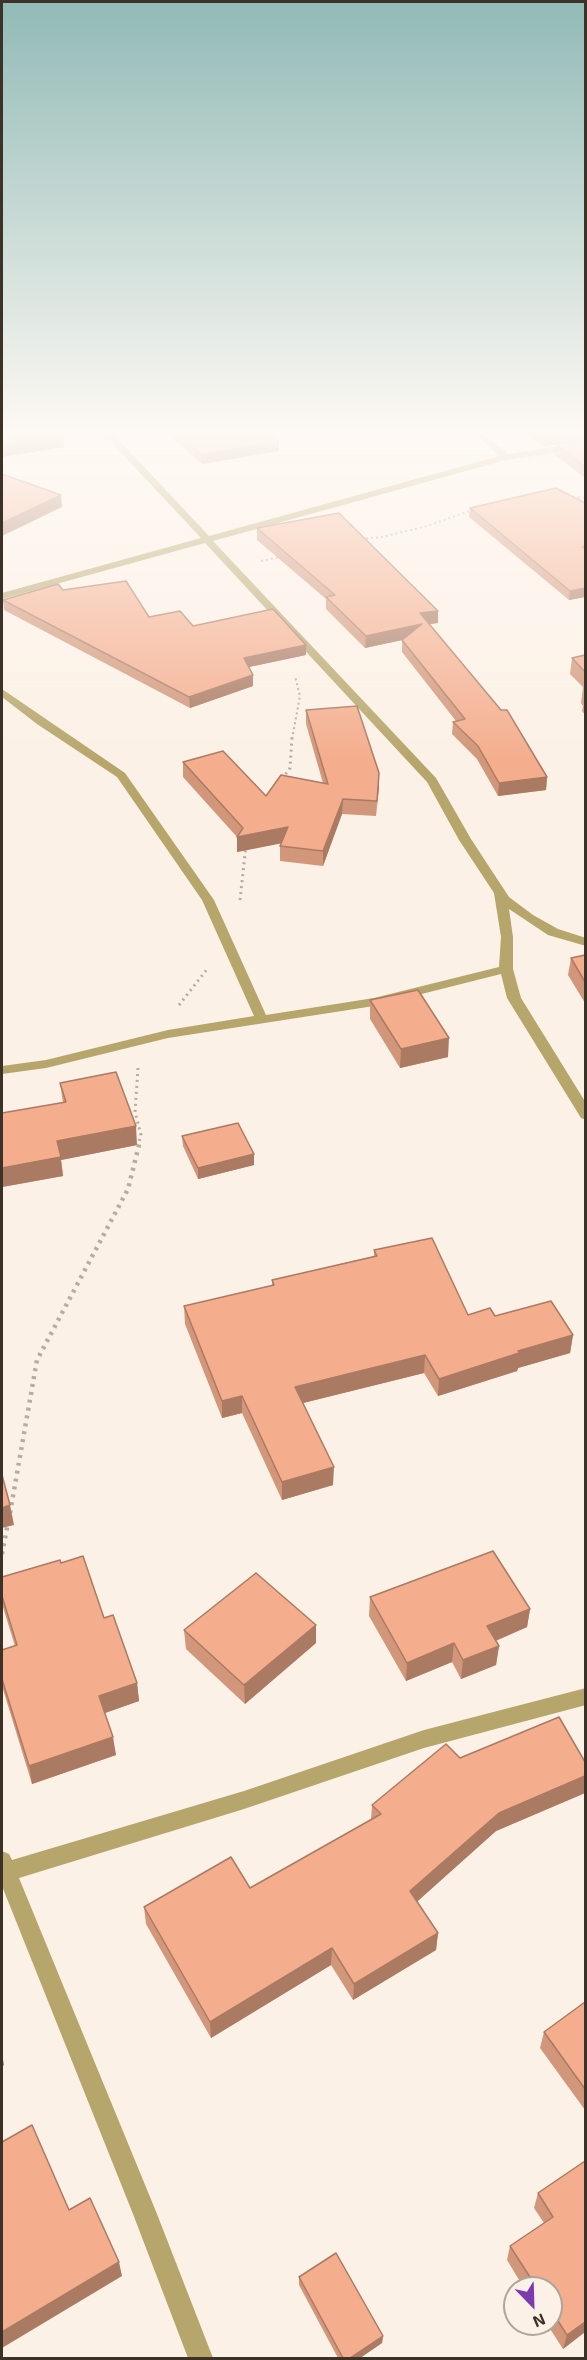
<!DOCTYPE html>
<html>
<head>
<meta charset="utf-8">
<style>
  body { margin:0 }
  #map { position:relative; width:587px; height:2360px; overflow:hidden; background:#fcf1e6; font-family:"Exo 2",sans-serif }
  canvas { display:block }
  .frame { position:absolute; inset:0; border:3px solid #3c3227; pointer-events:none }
  .north { position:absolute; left:503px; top:2276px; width:60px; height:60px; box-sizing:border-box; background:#fcf1e6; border:2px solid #afa59a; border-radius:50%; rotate:157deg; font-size:16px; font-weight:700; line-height:24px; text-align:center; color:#3c3227 }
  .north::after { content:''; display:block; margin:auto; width:21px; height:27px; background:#7d3aae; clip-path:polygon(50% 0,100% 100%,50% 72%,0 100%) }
</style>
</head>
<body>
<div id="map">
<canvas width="587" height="2360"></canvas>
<div class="frame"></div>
<div class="north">N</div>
</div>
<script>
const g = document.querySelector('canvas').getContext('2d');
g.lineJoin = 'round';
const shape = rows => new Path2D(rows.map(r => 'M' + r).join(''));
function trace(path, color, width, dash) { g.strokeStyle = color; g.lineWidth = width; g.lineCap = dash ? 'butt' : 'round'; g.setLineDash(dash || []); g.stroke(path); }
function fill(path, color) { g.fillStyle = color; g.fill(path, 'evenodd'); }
const pathFar2 = shape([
  [568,496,586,498],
  [502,501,527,497],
  [361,539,382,537,427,526,472,510],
  [261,561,280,557],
  [292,739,300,696,295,676]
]);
const pathFar1 = shape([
  [282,779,290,768,292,737],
  [240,900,246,845],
  [179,1005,208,968],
  [138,1068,135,1112,141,1135,139,1142]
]);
const path = shape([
  [10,1513,37,1360,128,1189,140,1141],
  [2,1554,8,1523]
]);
const minor = shape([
  [92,430,101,430,117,438,209,536,499,456,472,430,480,430,507,454,586,442,586,448,506,460,213,541,436,778,471,839,509,897,533,915,558,929,586,938,586,946,548,935,509,909,513,937,513,969,521,998,586,1103,586,1120,581,1118,507,998,501,974,374,1006,168,1038,46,1068,2,1074,2,1066,46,1060,168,1030,254,1016,202,900,117,777,37,724,2,697,2,689,125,773,214,900,266,1015,374,998,499,967,501,937,494,893,459,840,427,782,205,543,2,599,2,593,201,538,111,442,92,430],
  [586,1688,586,1705,424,1748,244,1809,19,1878,157,2214,213,2358,188,2358,133,2214,2,1886,2,1851,9,1854,12,1860,244,1791,424,1730,586,1688]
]);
const wall = shape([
  [164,430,265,430,279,451,202,464],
  [521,430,585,430,585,478,555,455,556,445,543,446],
  [585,503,585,597,569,600,469,517,470,508],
  [257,528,438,611,438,623,429,624,547,777,546,790,498,796,477,759,452,734,453,722,456,721,402,652,402,640,365,648,326,609,326,599,257,540],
  [63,590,149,617,306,645,306,655,249,667,253,675,253,686,190,708,4,610,3,600],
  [585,655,585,715,582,711,583,706,581,703,583,687,570,674,572,658],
  [306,710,379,773,376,816,342,814,323,866,280,861,280,846,281,843,237,852,237,837,183,777,183,762,266,796,323,783,306,724],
  [585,955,585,1003,568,975,571,958],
  [370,1000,448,1057,400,1068,370,1019],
  [60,1083,137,1145,61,1160,63,1176,2,1187,63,1103],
  [182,1136,254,1165,198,1179,183,1146],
  [374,1250,468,1315,495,1316,573,1335,570,1353,518,1368,517,1371,438,1396,424,1373,303,1403,333,1485,282,1500,242,1413,222,1418,185,1324,184,1306,272,1286,272,1280,374,1256],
  [61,1563,104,1618,137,1683,139,1701,105,1713,116,1755,32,1784,2,1686,2,1650,15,1646,2,1604,2,1577],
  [370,1597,530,1609,527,1627,496,1641,499,1646,496,1665,461,1679,452,1662,406,1681,369,1616],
  [316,1625,316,1643,245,1704,186,1649,184,1630],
  [460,1758,585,1762,585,1793,496,1831,417,1901,438,1933,436,1950,353,2000,331,1965,211,2038,146,1924,144,1907,250,1888,371,1820,372,1805],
  [585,2002,585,2110,540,2048,544,2032],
  [585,2161,585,2332,563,2349,547,2324,551,2324,551,2288,524,2288,507,2260,510,2246,544,2223,534,2208,538,2193],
  [299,2277,383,2336,382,2343,360,2358,338,2358,299,2285]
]);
const shadedWall = shape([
  [585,430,585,441,543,446,544,436],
  [63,435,64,447,2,457,2,445],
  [279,441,279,451,202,464,201,454],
  [61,495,62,507,2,536,2,523],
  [585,588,585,597,569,600,570,591],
  [438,611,438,623,422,625,421,636,365,648,366,636,420,613],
  [306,645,306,655,244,668,244,658],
  [253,675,253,686,190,708,189,697],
  [379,773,379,788,376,816,377,801],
  [547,777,546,790,498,796,499,783],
  [343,799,342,814,323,866,323,851],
  [288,827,288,842,237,852,237,837],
  [449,1038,448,1057,400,1068,401,1049],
  [136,1126,137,1145,61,1160,63,1176,2,1187,2,1168,57,1141],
  [254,1154,254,1165,198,1179,198,1168],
  [573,1335,570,1353,518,1368,517,1371,438,1396,439,1379,518,1351],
  [425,1355,424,1373,295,1405,295,1387],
  [242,1396,242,1413,222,1418,222,1401],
  [334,1467,333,1485,282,1500,282,1482],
  [10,1505,14,1525,2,1528,2,1508],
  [530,1609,527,1627,485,1645,487,1626],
  [316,1625,316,1643,245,1704,244,1685],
  [454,1643,452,1662,406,1681,407,1663],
  [499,1646,496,1665,461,1679,463,1660],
  [137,1683,139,1701,102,1714,99,1696],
  [113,1737,116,1755,32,1784,29,1766],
  [585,1776,585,1793,496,1831,409,1909,410,1891,499,1813],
  [438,1933,436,1950,353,2000,354,1984],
  [332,1948,331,1965,211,2038,210,2022],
  [2,2054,4,2065,2,2067],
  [119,2262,122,2276,2,2348,2,2332],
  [585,2322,585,2332,563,2349,567,2335],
  [383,2336,382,2343,360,2358,350,2358]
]);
const building = shape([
  [2,430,58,430,63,435,2,445,2,430],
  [175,430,265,430,279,441,201,454,175,430],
  [536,430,585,430,544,436,536,430],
  [585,440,585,467,556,444,585,440],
  [2,474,61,495,2,523,2,474],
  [556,488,585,503,585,546,582,547,585,549,585,588,570,591,470,508,556,488],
  [339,513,438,611,420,613,501,710,507,710,547,777,499,783,478,746,453,722,465,719,402,640,422,624,366,636,326,597,335,595,257,528,339,513],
  [126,581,149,617,180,611,193,626,273,609,306,645,244,658,253,675,189,697,3,600,58,584,63,590,126,581],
  [585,655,585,672,572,658,585,655],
  [357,706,379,773,377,801,343,799,323,851,280,846,288,827,237,837,243,828,183,762,223,751,266,796,281,775,328,784,306,710,357,706],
  [585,955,585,982,571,958,585,955],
  [418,990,449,1038,401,1049,370,1000,418,990],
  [116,1072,136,1126,57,1141,61,1157,2,1168,2,1113,66,1102,60,1083,116,1072],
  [238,1123,254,1154,198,1168,182,1136,238,1123],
  [432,1238,468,1315,490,1308,495,1316,551,1301,573,1335,518,1351,519,1353,439,1379,425,1355,295,1387,334,1467,282,1482,242,1396,222,1401,184,1306,274,1285,272,1280,377,1256,374,1250,432,1238],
  [2,1475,10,1505,2,1508,2,1475],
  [493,1551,530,1609,487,1626,499,1646,463,1660,454,1643,407,1663,370,1597,493,1551],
  [83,1556,104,1618,113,1615,137,1683,99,1696,113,1737,29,1766,2,1679,2,1650,17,1645,2,1596,2,1577,60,1560,61,1563,83,1556],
  [256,1573,316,1625,244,1685,184,1630,256,1573],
  [559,1717,585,1762,585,1776,499,1813,410,1891,438,1933,354,1984,332,1948,210,2022,144,1907,231,1857,250,1888,381,1814,372,1805,446,1744,460,1758,559,1717],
  [585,2002,585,2089,544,2032,585,2002],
  [32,2125,69,2210,90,2198,119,2262,2,2332,2,2142,32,2125],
  [585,2161,585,2322,567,2335,551,2310,551,2288,537,2288,510,2246,553,2217,538,2193,585,2161],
  [336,2253,383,2336,350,2358,343,2358,299,2277,336,2253]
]);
trace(pathFar2, '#b7aca1', 2, [2, 3]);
trace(pathFar1, '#b7aca1', 3, [2, 4]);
trace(path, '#b7aca1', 4.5, [3, 5]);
fill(minor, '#b6a66c');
fill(wall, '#d2967a');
fill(shadedWall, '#ab7a63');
fill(building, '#f4ae8e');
trace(building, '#ab7a63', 1.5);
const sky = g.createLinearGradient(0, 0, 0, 760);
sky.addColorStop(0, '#91bab6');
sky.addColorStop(0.57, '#fef9f4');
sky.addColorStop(1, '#fef9f400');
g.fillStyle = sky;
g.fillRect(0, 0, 587, 760);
</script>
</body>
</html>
